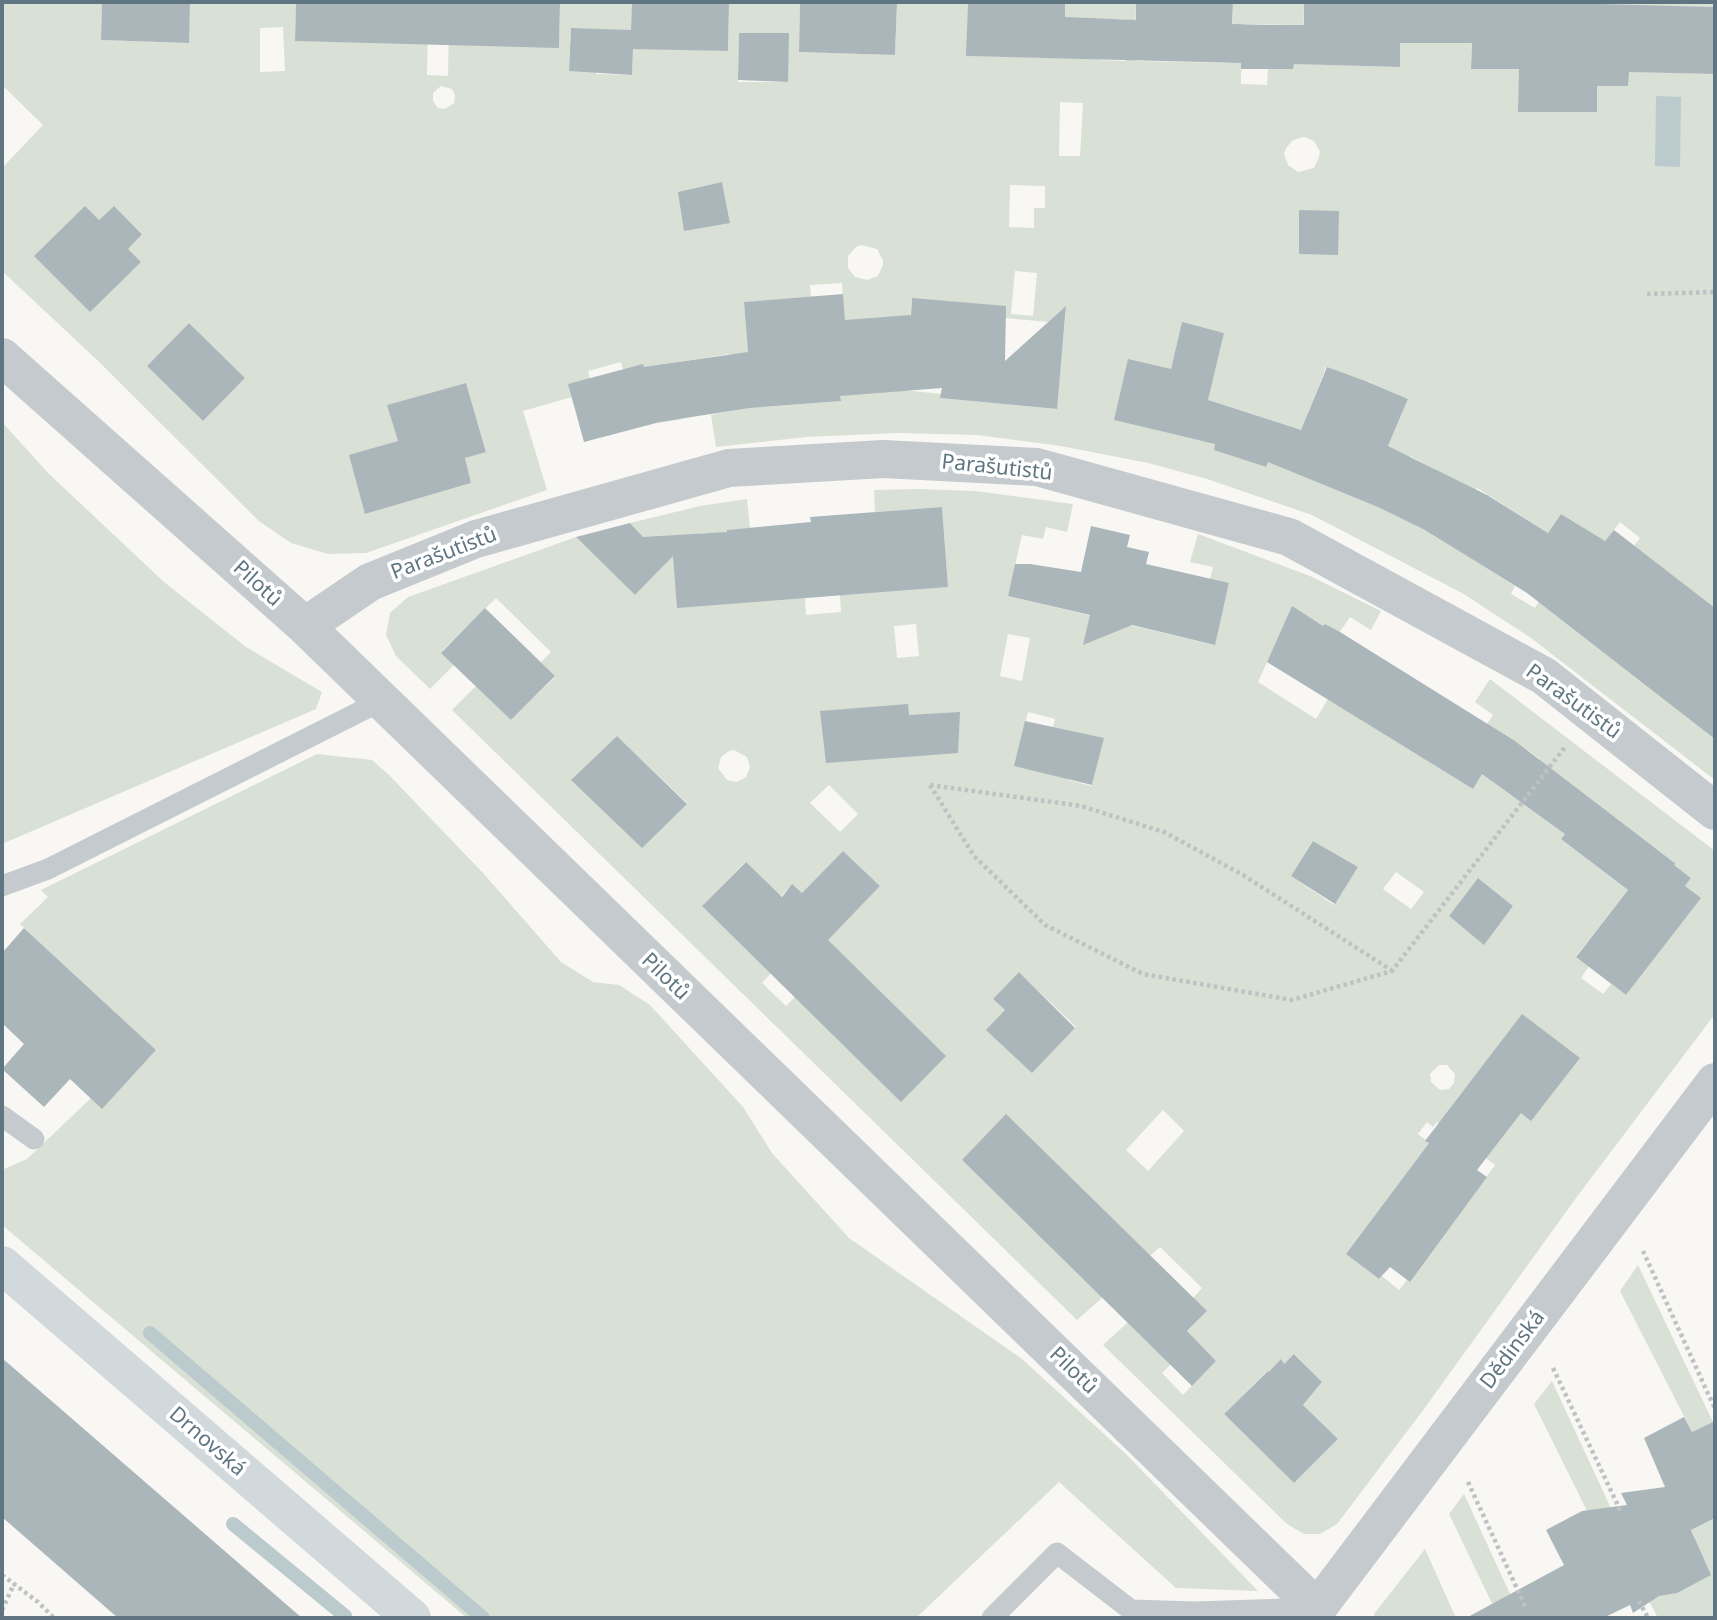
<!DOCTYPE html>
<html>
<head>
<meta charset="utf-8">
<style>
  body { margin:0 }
  #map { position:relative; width:1717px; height:1620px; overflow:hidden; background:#f8f7f4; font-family:"Noto Sans",sans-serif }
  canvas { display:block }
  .frame { position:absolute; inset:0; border:4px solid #5f7682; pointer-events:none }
</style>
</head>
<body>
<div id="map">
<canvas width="1717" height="1620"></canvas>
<div class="frame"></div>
</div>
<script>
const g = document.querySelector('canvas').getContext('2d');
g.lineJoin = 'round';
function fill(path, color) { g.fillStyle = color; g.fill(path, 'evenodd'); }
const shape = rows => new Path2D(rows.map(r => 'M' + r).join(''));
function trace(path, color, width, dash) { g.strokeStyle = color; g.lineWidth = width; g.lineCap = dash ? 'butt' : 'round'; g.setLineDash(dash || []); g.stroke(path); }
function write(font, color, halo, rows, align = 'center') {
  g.font = font + ' "Noto Sans",sans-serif'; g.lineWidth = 7; g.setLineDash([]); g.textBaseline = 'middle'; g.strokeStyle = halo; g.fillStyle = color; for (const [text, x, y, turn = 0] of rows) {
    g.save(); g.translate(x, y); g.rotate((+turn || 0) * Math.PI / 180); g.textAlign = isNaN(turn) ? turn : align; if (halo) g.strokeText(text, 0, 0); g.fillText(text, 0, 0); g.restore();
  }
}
const green = shape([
  [2,2,102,2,101,40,188,43,190,2,296,2,295,41,392,42,393,2,463,2,462,44,559,47,560,2,632,2,631,34,597,34,596,74,632,75,633,48,728,51,729,2,800,2,799,52,895,55,897,2,968,2,967,56,1063,58,1065,2,1136,2,1135,61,1231,63,1233,2,1304,2,1303,64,1399,67,1401,2,1411,2,1411,43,1436,43,1437,2,1478,2,1473,2,1471,69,1519,69,1519,112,1596,112,1597,69,1521,2,1715,2,1715,7,1640,6,1639,72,1715,74,1715,608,1647,556,1708,643,1715,634,1715,675,1702,665,1708,731,1715,721,1715,780,1531,638,1462,593,1312,515,1207,479,1148,463,1061,446,977,435,898,433,806,437,716,447,711,415,739,409,729,354,673,363,682,419,659,423,643,365,623,370,621,362,588,371,590,379,572,397,523,411,547,490,366,553,328,554,291,543,259,521,96,359,2,271,2,168,43,125,2,85],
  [1102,19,1126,19,1125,61,1101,60],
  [428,22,449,22,448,76,427,75],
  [1242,24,1295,25,1293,68,1268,69,1267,85,1241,84],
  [283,27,285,71,260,72,260,28],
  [571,28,595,29,569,71],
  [739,33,788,82,738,82],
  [441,86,452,89,455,95,454,103,445,109,438,108,433,101,433,93],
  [1060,102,1083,103,1080,156,1059,156],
  [1304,137,1314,141,1320,152,1319,157,1314,168,1298,172,1288,165,1284,154,1286,148,1293,140],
  [722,182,730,222,679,192],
  [1010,185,1045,186,1045,208,1034,208,1034,228,1009,227],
  [85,206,99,220,114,206,142,233,128,249,141,262],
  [861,245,877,249,883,260,883,265,878,276,867,280,855,277,848,268,848,256,856,247],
  [1015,271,1037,273,1033,316,1011,314],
  [842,283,846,336,836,337,840,401,763,407,748,350,744,302,811,297,810,285],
  [912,298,1006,318,1048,322,1061,311,1066,311,1056,409,941,398,941,394,904,390],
  [189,323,245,378,203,421,147,366],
  [1182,323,1224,333,1198,440,1115,420,1171,369],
  [1326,367,1368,383,1370,381,1371,383,1408,399,1365,501,1286,469],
  [466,383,486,451,465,458,471,483,365,514,398,441,388,405],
  [1227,407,1241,459,1214,449],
  [1279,427,1266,467,1245,460,1244,459],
  [1410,456,1435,469,1407,521,1384,509],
  [1477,488,1548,533,1561,514,1584,528,1535,608,1511,594,1515,586,1444,541],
  [1620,522,1640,538,1613,574,1593,558],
  [2,422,48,473,164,582,246,647,322,692,316,709,2,844],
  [919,489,975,491,1073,504,1067,532,1046,527,1043,539,1022,535,1008,596,1214,645,1229,584,1210,579,1213,567,1190,562,1198,534,1310,576,1381,611,1371,630,1350,617,1339,633,1325,624,1323,626,1292,607,1258,682,1316,719,1328,699,1473,789,1487,724,1493,715,1475,702,1490,679,1715,851,1715,1014,1576,1198,1424,1409,1337,1524,1320,1534,1304,1534,1287,1524,1103,1345,1128,1322,1163,1356,1206,1312,1193,1298,1202,1288,1160,1247,1077,1320,452,710,476,686,511,720,555,677,541,662,551,652,496,598,441,652,454,665,430,689,396,656,386,635,390,613,408,597,576,537,635,595,666,563,630,523,700,506,747,499,750,528,727,530,728,541,709,542,708,533,695,534,805,598,806,615,841,612,840,595,948,587,942,507,875,512,874,490],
  [916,624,919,656,897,658,894,626],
  [1008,634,1030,638,1022,681,1000,676],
  [1028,712,1055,719,1042,773,1022,734],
  [617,736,687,803,687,804,572,779],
  [1104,738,1092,786,1068,780,1075,748],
  [1519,744,1540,759,1512,796,1492,781],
  [734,750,747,757,750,767,746,777,737,782,727,780,718,768,721,757,729,751],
  [829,785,858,814,840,832,810,803],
  [1591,800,1675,863,1674,865,1691,878,1685,886,1700,898,1626,995,1611,984,1603,994,1581,978,1589,966,1576,956,1628,890,1561,839],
  [1313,841,1358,867,1334,905,1291,876],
  [843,851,880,886,825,942,834,958,786,1006,762,983,771,973,702,906,745,862,781,896,792,885,802,893],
  [1396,872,1424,892,1411,909,1383,889],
  [1478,878,1513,906,1484,944,1449,916],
  [1019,972,1076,1027,1044,1060,1005,1010,993,999],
  [1439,1065,1447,1065,1455,1074,1454,1083,1449,1089,1440,1090,1431,1082,1430,1074],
  [1163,1110,1184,1131,1148,1171,1126,1150],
  [1427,1122,1433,1127,1437,1122,1495,1165,1410,1281,1407,1280,1399,1290,1382,1276,1379,1279,1346,1254,1429,1143,1418,1134],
  [962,1160,1076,1184,1032,1229],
  [1135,1242,1092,1287,1062,1258],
  [1195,1340,1216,1361,1183,1395,1162,1373],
  [1295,1354,1322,1382,1303,1405,1338,1439,1294,1483,1224,1414,1267,1371,1269,1372,1281,1360,1284,1364],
  [317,754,372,760,389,775,483,873,561,962,593,982,619,985,650,1005,743,1107,772,1153,849,1238,1022,1359,1127,1455,1258,1591,1176,1588,1059,1482,916,1618,467,1618,2,1225,2,1170,27,1159,91,1098,102,1108,156,1050,20,924,48,897,41,890],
  [1638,1265,1713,1422,1692,1432,1620,1291],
  [1552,1381,1614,1515,1594,1525,1534,1404],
  [1464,1494,1517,1609,1499,1618,1449,1514],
  [1715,1518,1715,1615,1712,1618,1658,1618,1647,1597,1695,1537,1691,1530],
  [1425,1549,1456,1618,1375,1618,1374,1614]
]);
const water = shape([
  [1656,96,1681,97,1680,167,1655,166]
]);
const stream = shape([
  [150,1333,483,1618],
  [233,1524,345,1616]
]);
const building = shape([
  [102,2,190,2,189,43,101,40],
  [296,2,560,2,559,48,295,41],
  [632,2,729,2,728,51,633,49,632,75,569,71,571,28,631,30],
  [800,2,897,2,895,55,799,52],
  [968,2,1065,2,1065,17,1136,20,1136,2,1233,2,1232,24,1269,25,1304,25,1304,2,1521,2,1715,7,1715,74,1629,72,1628,86,1597,86,1597,112,1518,112,1519,69,1471,69,1472,43,1400,43,1400,67,1294,64,1293,69,1241,69,1241,63,966,56],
  [739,33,789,33,788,82,738,80],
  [722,182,730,223,684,231,678,192],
  [85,206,99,220,114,206,142,234,128,249,141,262,90,312,34,256],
  [1299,210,1339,211,1338,255,1299,254],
  [843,294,845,320,911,315,912,298,1006,306,1005,361,1066,306,1057,409,940,398,942,388,840,396,841,401,749,408,660,422,584,442,568,384,643,364,644,367,748,352,744,302],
  [1182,322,1224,333,1208,400,1301,430,1327,367,1368,382,1408,399,1388,446,1487,495,1548,533,1561,514,1605,541,1614,530,1715,608,1715,739,1527,593,1425,530,1378,507,1268,462,1266,467,1214,450,1215,444,1114,420,1128,359,1171,369],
  [189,323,245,378,203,421,147,366],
  [466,383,486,452,465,458,471,483,365,514,349,455,398,441,387,405],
  [942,507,948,587,677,608,673,556,635,595,576,537,630,523,643,537,727,532,727,530,811,522,810,517],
  [1091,526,1130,535,1127,547,1149,552,1146,564,1229,583,1215,645,1132,625,1083,645,1090,615,1008,596,1015,564,1030,564,1081,572],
  [1292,606,1323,626,1325,624,1340,632,1515,741,1676,864,1674,865,1691,878,1685,886,1701,898,1626,995,1576,957,1628,890,1561,839,1565,834,1482,774,1473,789,1267,662],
  [485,608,555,676,511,720,441,653],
  [908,704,909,715,960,712,958,753,826,763,820,711],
  [1025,721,1104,738,1092,785,1014,766],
  [617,736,687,804,642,848,571,780],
  [1313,841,1358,867,1335,904,1291,876],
  [843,851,880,886,828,940,946,1056,901,1102,702,906,746,862,782,897,792,884,802,893],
  [1478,878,1513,906,1484,945,1449,916],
  [24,928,156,1050,102,1109,70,1079,44,1107,2,1069,24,1044,2,1023,2,953],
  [1019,972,1075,1028,1032,1073,986,1030,1005,1010,993,999],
  [1522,1014,1580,1058,1531,1121,1521,1113,1477,1170,1487,1177,1410,1282,1390,1267,1379,1279,1346,1254,1429,1143,1425,1141],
  [1006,1114,1207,1311,1187,1331,1216,1361,1192,1386,962,1160],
  [1294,1354,1322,1382,1303,1405,1338,1439,1294,1483,1224,1414,1268,1371,1269,1372,1281,1359,1284,1364],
  [2,1358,302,1618,118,1618,2,1517],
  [1684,1417,1692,1432,1715,1421,1715,1518,1691,1530,1711,1575,1677,1593,1659,1596,1633,1613,1630,1605,1603,1618,1466,1618,1564,1565,1546,1530,1582,1511,1627,1505,1621,1493,1665,1487,1644,1438]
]);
const path = shape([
  [1647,294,1715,292],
  [930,785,974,856,1045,925,1143,974,1292,1000,1392,971,1565,747],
  [930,785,1081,806,1164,832,1243,875,1391,970],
  [1643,1251,1715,1409],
  [1553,1368,1621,1512],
  [1468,1482,1525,1606],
  [2,1575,38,1602,54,1618],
  [1639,1601,1648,1618],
  [2,1610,14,1584]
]);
const lane = shape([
  [2,886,48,869,381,701],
  [2,1116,34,1139],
  [992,1618,1057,1553,1131,1610,1195,1612,1317,1608]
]);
const street = shape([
  [2,357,305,626,1317,1608],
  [305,626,370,582,476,539,729,468,883,459,1037,467,1289,537,1544,676,1715,811],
  [1310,1618,1715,1082]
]);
const secondary = shape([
  [2,1265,412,1618]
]);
const streetNames = [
  ["Parašutistů",997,468,6],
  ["Parašutistů",444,554,-21],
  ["Pilotů",257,584,42],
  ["Parašutistů",1573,702,36],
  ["Pilotů",665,977,44],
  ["Dědinská",1513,1350,-53],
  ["Pilotů",1073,1371,44],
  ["Drnovská",207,1442,41]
];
fill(green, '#d9e0d5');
fill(water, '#bbcacd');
trace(stream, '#bbcacd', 14);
fill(building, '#aab6ba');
trace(path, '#bec2c3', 4.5, [3.5, 3.5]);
trace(lane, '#c4cacd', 21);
trace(street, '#c4cacd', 38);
trace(secondary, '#d2d9dc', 38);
write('21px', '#5f7682', '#fff', streetNames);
</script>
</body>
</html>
